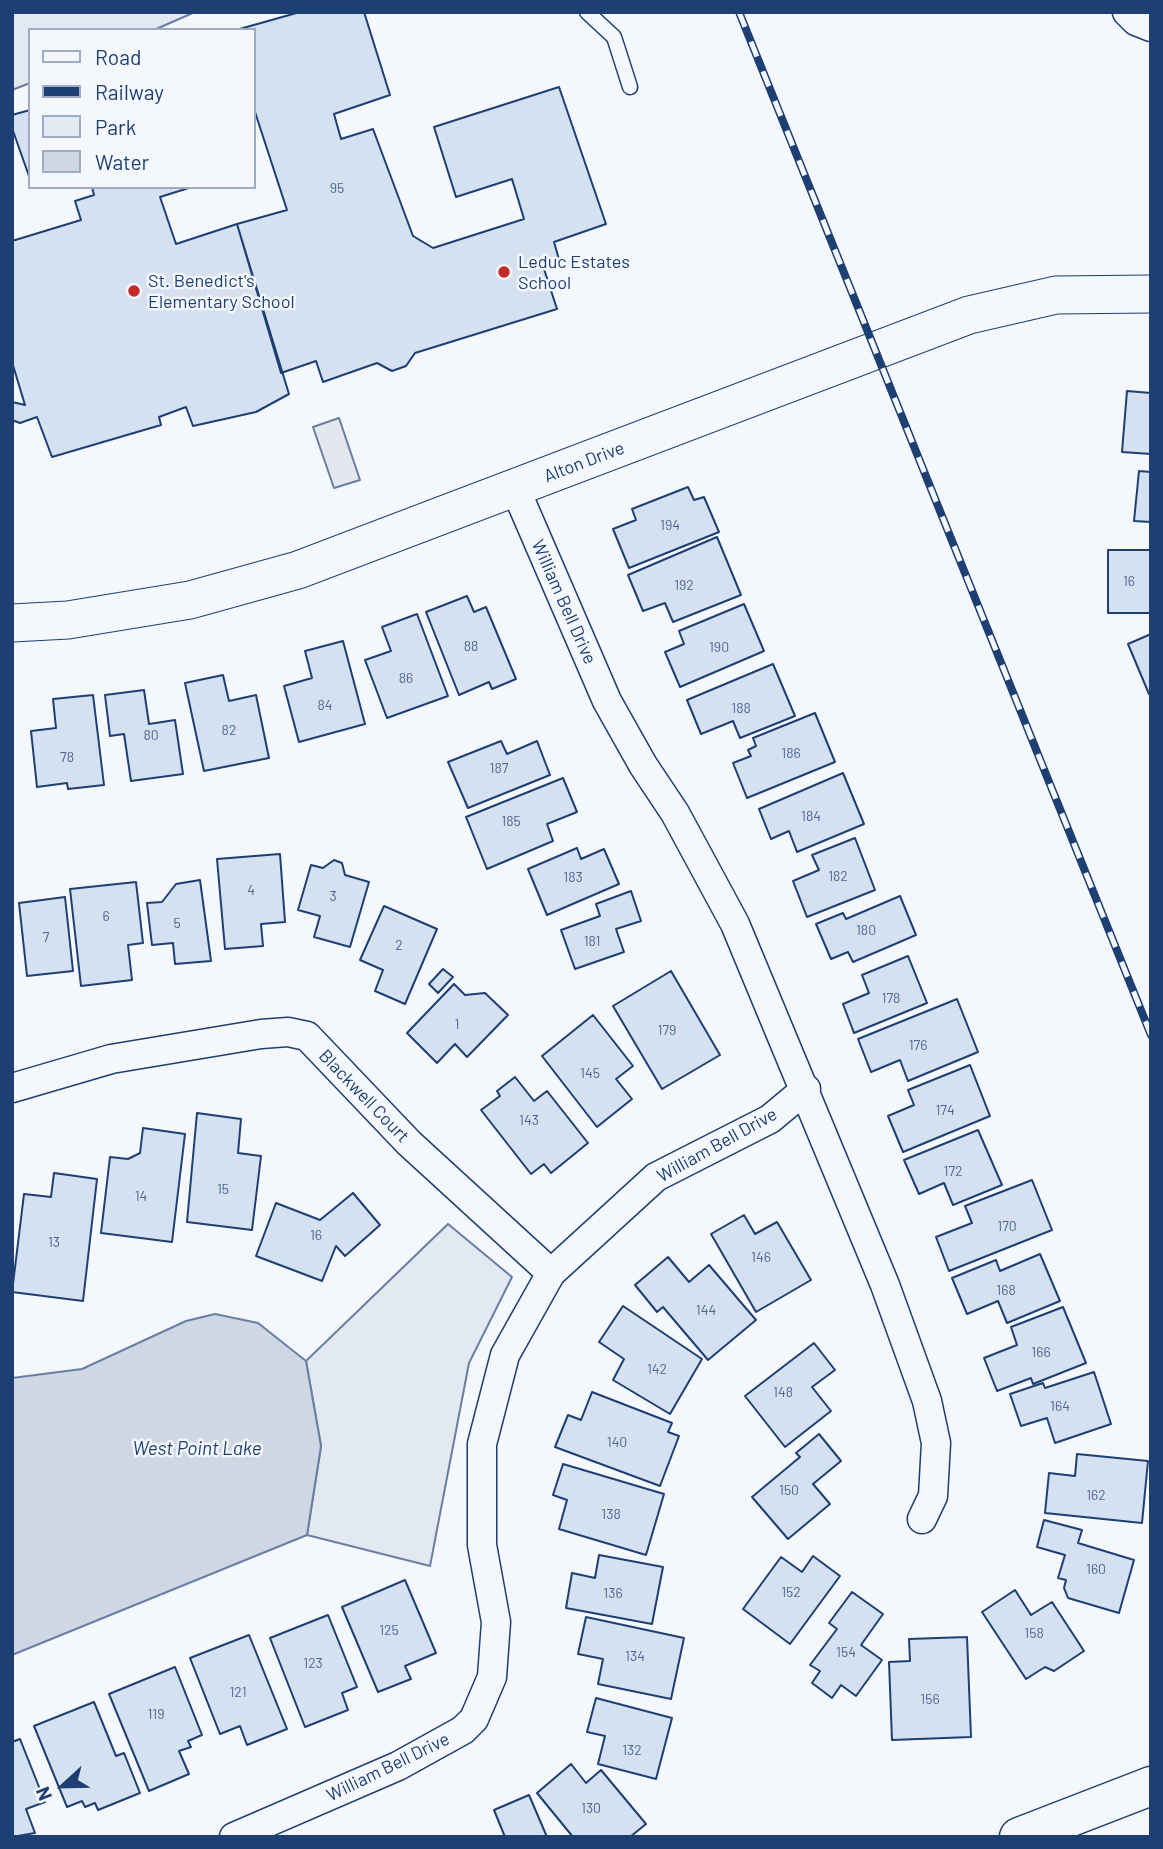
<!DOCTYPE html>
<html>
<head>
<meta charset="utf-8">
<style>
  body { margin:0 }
  #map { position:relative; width:1163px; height:1849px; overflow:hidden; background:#f4f7fb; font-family:Barlow,sans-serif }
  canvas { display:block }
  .frame { position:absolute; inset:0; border:14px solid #1d3f73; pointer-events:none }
  .legend { position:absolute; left:28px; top:28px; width:228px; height:161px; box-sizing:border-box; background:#f4f7fb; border:2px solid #9eadc5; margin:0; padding:9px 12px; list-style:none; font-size:21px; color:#1d3f73 }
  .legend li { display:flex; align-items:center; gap:14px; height:35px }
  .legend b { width:35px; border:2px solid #9eadc5 }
  .north { position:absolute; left:28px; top:1751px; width:70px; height:70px; -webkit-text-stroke:5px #f4f7fb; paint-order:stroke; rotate:248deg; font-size:19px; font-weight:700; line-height:28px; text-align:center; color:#1d3f73 }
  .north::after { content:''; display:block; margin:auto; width:24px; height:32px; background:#1d3f73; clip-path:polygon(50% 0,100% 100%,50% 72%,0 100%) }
</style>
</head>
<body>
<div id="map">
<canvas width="1163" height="1849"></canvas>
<div class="frame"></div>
<ul class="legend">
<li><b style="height:9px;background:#f4f7fb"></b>Road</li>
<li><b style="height:9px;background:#1d3f73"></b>Railway</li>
<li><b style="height:19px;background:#e3e9f0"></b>Park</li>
<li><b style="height:19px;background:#cfd7e4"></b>Water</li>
</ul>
<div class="north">N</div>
</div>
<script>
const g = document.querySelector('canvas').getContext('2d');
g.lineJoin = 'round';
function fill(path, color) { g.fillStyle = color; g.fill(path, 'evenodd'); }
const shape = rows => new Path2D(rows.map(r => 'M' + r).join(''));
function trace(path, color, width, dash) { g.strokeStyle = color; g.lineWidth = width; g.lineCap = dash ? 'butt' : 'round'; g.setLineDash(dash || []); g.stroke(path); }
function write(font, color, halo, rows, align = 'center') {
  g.font = font + ' Barlow,sans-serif'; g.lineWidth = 5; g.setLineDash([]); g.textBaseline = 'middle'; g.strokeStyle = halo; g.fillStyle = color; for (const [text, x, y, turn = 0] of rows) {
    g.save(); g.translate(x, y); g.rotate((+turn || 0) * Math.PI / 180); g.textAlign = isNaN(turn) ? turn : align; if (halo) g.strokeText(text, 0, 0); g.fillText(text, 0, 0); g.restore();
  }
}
const green = shape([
  [12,12,195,12,154,30,30,30,30,83,12,90,12,12],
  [448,1224,512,1277,469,1363,430,1566,307,1535,321,1446,306,1361,448,1224]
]);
const parking = shape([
  [339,418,360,480,334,488,313,427,339,418]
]);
const water = shape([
  [215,1314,258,1323,306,1361,321,1446,307,1535,12,1655,12,1378,82,1369,186,1321,215,1314]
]);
const building = shape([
  [300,12,364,12,390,95,334,114,341,139,373,129,413,236,433,248,524,219,512,179,456,197,434,127,559,87,606,224,554,242,560,263,544,269,557,309,415,353,406,366,392,371,377,363,323,382,316,361,281,373,237,224,287,210,254,109,254,30,236,30,300,12],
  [30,110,30,179,12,128,12,115,30,110],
  [92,187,192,187,160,197,176,244,237,224,289,394,256,412,193,426,186,407,159,417,161,425,52,457,37,417,20,423,12,420,12,402,25,405,12,362,12,241,81,220,75,201,94,195,92,187],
  [1127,391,1151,393,1151,454,1122,452,1127,391],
  [1139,471,1151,472,1151,522,1134,521,1139,471],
  [688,487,694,500,704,497,719,532,629,568,613,529,636,520,632,509,688,487],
  [717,537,741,595,673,622,665,603,643,611,628,575,717,537],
  [1108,550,1151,550,1151,613,1108,613,1108,550],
  [467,596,474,612,486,607,516,679,492,689,489,682,459,695,426,612,467,596],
  [744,604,764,651,680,687,665,652,684,644,679,631,744,604],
  [417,614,448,696,387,718,365,660,391,651,382,627,417,614],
  [1151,634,1151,693,1149,694,1128,644,1151,634],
  [343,641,365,724,299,742,284,686,312,678,305,651,343,641],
  [773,664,795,716,740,738,733,721,701,734,687,700,773,664],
  [223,675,229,701,256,695,269,758,204,771,185,683,223,675],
  [144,690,149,724,175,720,183,774,131,781,124,734,110,736,105,695,144,690],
  [93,695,104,785,68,789,67,783,37,787,31,731,56,728,53,699,93,695],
  [815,713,835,762,747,798,733,763,751,756,748,750,756,746,753,738,815,713],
  [501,741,507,754,537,741,550,775,468,808,448,762,501,741],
  [843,773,864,824,797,852,789,831,771,839,759,809,843,773],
  [563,778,577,812,547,824,553,841,487,869,466,817,563,778],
  [855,838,875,890,807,917,793,881,819,870,812,855,855,838],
  [577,848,581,859,604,849,619,884,547,915,528,869,577,848],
  [280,854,285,922,261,924,263,946,225,949,217,859,280,854],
  [334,860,342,863,345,875,369,882,350,947,314,937,320,916,298,910,311,865,323,868,334,860],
  [200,880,211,961,175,964,173,943,152,945,147,903,162,902,176,884,200,880],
  [136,882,143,943,128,945,132,980,81,986,70,889,136,882],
  [631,891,641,921,616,929,624,952,575,969,561,930,600,916,596,904,631,891],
  [900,896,916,935,853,962,848,952,831,959,816,924,843,913,846,919,900,896],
  [65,897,73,971,27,976,19,903,65,897],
  [384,906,437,929,405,1004,375,991,383,970,360,960,384,906],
  [908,956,927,1003,854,1033,843,1004,869,993,862,975,908,956],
  [443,969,453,977,438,993,429,984,443,969],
  [671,971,720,1055,662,1089,613,1006,671,971],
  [454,984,465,995,485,993,508,1015,467,1057,455,1044,437,1063,407,1033,454,984],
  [957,999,978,1052,908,1081,900,1060,871,1072,858,1039,957,999],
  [593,1015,633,1066,616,1079,632,1099,597,1127,542,1056,593,1015],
  [970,1065,990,1116,903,1152,888,1116,914,1105,908,1090,970,1065],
  [515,1077,534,1101,547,1091,588,1143,551,1173,544,1164,531,1174,481,1110,500,1096,497,1091,515,1077],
  [197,1113,241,1119,238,1153,261,1156,252,1230,187,1222,197,1113],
  [143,1128,185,1134,172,1242,101,1233,110,1157,128,1159,140,1153,143,1128],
  [978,1130,1002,1185,953,1205,944,1183,919,1194,904,1160,978,1130],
  [54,1173,97,1179,83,1301,12,1292,24,1194,51,1197,54,1173],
  [1032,1180,1052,1230,949,1271,936,1237,972,1223,965,1206,1032,1180],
  [353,1193,380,1225,345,1256,336,1246,322,1281,256,1256,276,1203,320,1220,353,1193],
  [744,1215,755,1234,777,1222,811,1280,756,1312,711,1234,744,1215],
  [1040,1254,1060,1301,1007,1323,998,1301,967,1314,952,1278,996,1260,1000,1271,1040,1254],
  [668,1257,689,1282,709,1265,756,1320,708,1360,663,1307,657,1312,635,1285,668,1257],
  [623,1306,702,1359,670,1414,613,1380,624,1359,599,1342,623,1306],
  [1063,1307,1086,1363,1033,1384,1031,1378,997,1391,984,1358,1017,1345,1011,1327,1063,1307],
  [814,1343,835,1370,812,1387,831,1411,785,1447,745,1396,814,1343],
  [1094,1372,1111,1424,1055,1443,1047,1418,1021,1426,1010,1394,1043,1383,1045,1388,1094,1372],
  [592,1392,672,1423,668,1432,679,1436,660,1486,555,1447,568,1415,581,1420,592,1392],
  [819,1434,841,1461,813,1484,830,1504,788,1539,752,1497,800,1457,796,1453,819,1434],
  [1077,1454,1148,1461,1142,1523,1045,1513,1049,1473,1075,1476,1077,1454],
  [563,1464,664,1494,646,1555,559,1529,567,1500,553,1495,563,1464],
  [1044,1520,1082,1530,1078,1543,1134,1560,1119,1613,1068,1598,1064,1588,1066,1580,1058,1578,1065,1555,1037,1547,1044,1520],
  [599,1555,663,1567,652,1624,566,1608,572,1573,595,1578,599,1555],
  [813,1556,840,1576,790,1644,743,1609,781,1557,802,1572,813,1556],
  [405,1580,436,1653,405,1666,411,1679,378,1692,342,1607,405,1580],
  [1015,1590,1031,1615,1052,1602,1084,1651,1054,1671,1045,1667,1026,1679,982,1612,1015,1590],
  [852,1592,883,1614,861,1645,882,1660,856,1696,841,1685,832,1698,812,1683,820,1671,810,1665,837,1629,829,1623,852,1592],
  [328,1615,357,1687,342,1693,348,1710,305,1727,270,1638,328,1615],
  [586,1617,684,1638,671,1699,598,1684,603,1659,578,1654,586,1617],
  [249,1635,287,1729,247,1745,240,1726,220,1734,190,1658,249,1635],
  [967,1637,971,1737,892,1740,889,1662,910,1661,909,1639,967,1637],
  [175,1667,202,1735,188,1741,191,1747,179,1751,189,1774,149,1791,109,1694,175,1667],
  [596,1698,672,1718,656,1779,598,1764,605,1736,587,1732,596,1698],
  [94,1702,116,1756,124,1753,140,1793,98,1810,95,1803,85,1807,82,1801,67,1807,34,1726,94,1702],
  [20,1739,45,1802,26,1809,35,1833,12,1837,12,1742,20,1739],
  [571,1764,586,1783,601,1770,646,1824,630,1837,573,1837,537,1793,571,1764],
  [529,1795,547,1837,505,1837,494,1810,529,1795]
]);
const service = shape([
  [587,12,614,37,630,87]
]);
const minor = shape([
  [1127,12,1136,21,1151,27],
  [515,488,607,701,643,765,675,813,735,924,885,1285,927,1401,936,1443,933,1496,922,1519],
  [12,1088,111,1059,261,1034,288,1032,307,1036,409,1143,551,1273],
  [234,1837,398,1766,463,1730,474,1719,492,1677,496,1622,482,1545,482,1444,505,1355,551,1273,656,1177,770,1119,806,1089]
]);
const tertiary = shape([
  [12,623,68,620,190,600,298,570,969,315,1056,295,1151,294]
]);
const secondary = shape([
  [1019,1837,1151,1786]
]);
const rail = shape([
  [739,12,1151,1035]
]);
const markers = [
  [504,272,7,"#c62828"],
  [134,291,7,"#c62828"]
];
const numberNames = [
  ["95",337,188],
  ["194",670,525],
  ["16",1129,581],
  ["192",684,585],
  ["88",471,646],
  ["190",719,647],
  ["86",406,678],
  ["84",325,705],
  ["188",741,708],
  ["82",229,730],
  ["80",151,735],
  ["186",791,753],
  ["78",67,757],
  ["187",499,768],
  ["184",811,816],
  ["185",511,821],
  ["182",838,876],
  ["183",573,877],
  ["4",251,890],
  ["3",333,896],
  ["6",106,916],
  ["5",177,923],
  ["180",866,930],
  ["7",46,937],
  ["181",592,941],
  ["2",399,945],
  ["178",891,998],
  ["1",457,1024],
  ["179",667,1030],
  ["176",918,1045],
  ["145",590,1073],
  ["174",945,1110],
  ["143",529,1120],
  ["172",953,1171],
  ["15",223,1189],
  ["14",141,1196],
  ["170",1007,1226],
  ["16",316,1235],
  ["13",54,1242],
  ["146",761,1257],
  ["168",1006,1290],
  ["144",706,1310],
  ["166",1041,1352],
  ["142",657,1369],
  ["148",783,1392],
  ["164",1060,1406],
  ["140",617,1442],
  ["150",789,1490],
  ["162",1096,1495],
  ["138",611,1514],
  ["160",1096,1569],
  ["152",791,1592],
  ["136",613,1593],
  ["125",389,1630],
  ["158",1034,1633],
  ["154",846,1652],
  ["134",635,1656],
  ["123",313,1663],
  ["121",238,1692],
  ["156",930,1699],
  ["119",156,1714],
  ["132",632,1750],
  ["130",591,1808]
];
const poiNames = [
  ["Leduc Estates",518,262],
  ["School",518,283],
  ["St. Benedict's",148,281],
  ["Elementary School",148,302]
];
const streetNames = [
  ["Alton Drive",584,462,-21],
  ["William Bell Drive",564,602,66],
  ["Blackwell Court",364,1096,46],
  ["William Bell Drive",717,1145,-29],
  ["William Bell Drive",388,1767,-26]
];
const waterNames = [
  ["West Point Lake",197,1449]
];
fill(green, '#e3e9f0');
trace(green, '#687fa3', 2);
fill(parking, '#e3e8f0');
trace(parking, '#687fa3', 2);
fill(water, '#cfd7e4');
trace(water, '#687fa3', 2);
fill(building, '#d5e0f0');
trace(building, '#1d3f73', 2);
trace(service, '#1d3f73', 17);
trace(minor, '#1d3f73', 31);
trace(tertiary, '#1d3f73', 39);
trace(secondary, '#1d3f73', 41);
trace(service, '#f4f7fb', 14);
trace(minor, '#f4f7fb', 28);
trace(tertiary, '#f4f7fb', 37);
trace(secondary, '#f4f7fb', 38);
trace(rail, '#1d3f73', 8);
trace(rail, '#f4f7fb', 5, [16]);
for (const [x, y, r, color] of markers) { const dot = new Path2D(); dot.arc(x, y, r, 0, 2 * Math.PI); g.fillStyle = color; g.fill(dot); trace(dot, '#f4f7fb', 2.5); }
write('14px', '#4b6792', null, numberNames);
write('18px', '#1d3f73', '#f4f7fb', poiNames, 'left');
write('18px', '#1d3f73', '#f4f7fb', streetNames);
write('italic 19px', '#1d3f73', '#f4f7fb', waterNames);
</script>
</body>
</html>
